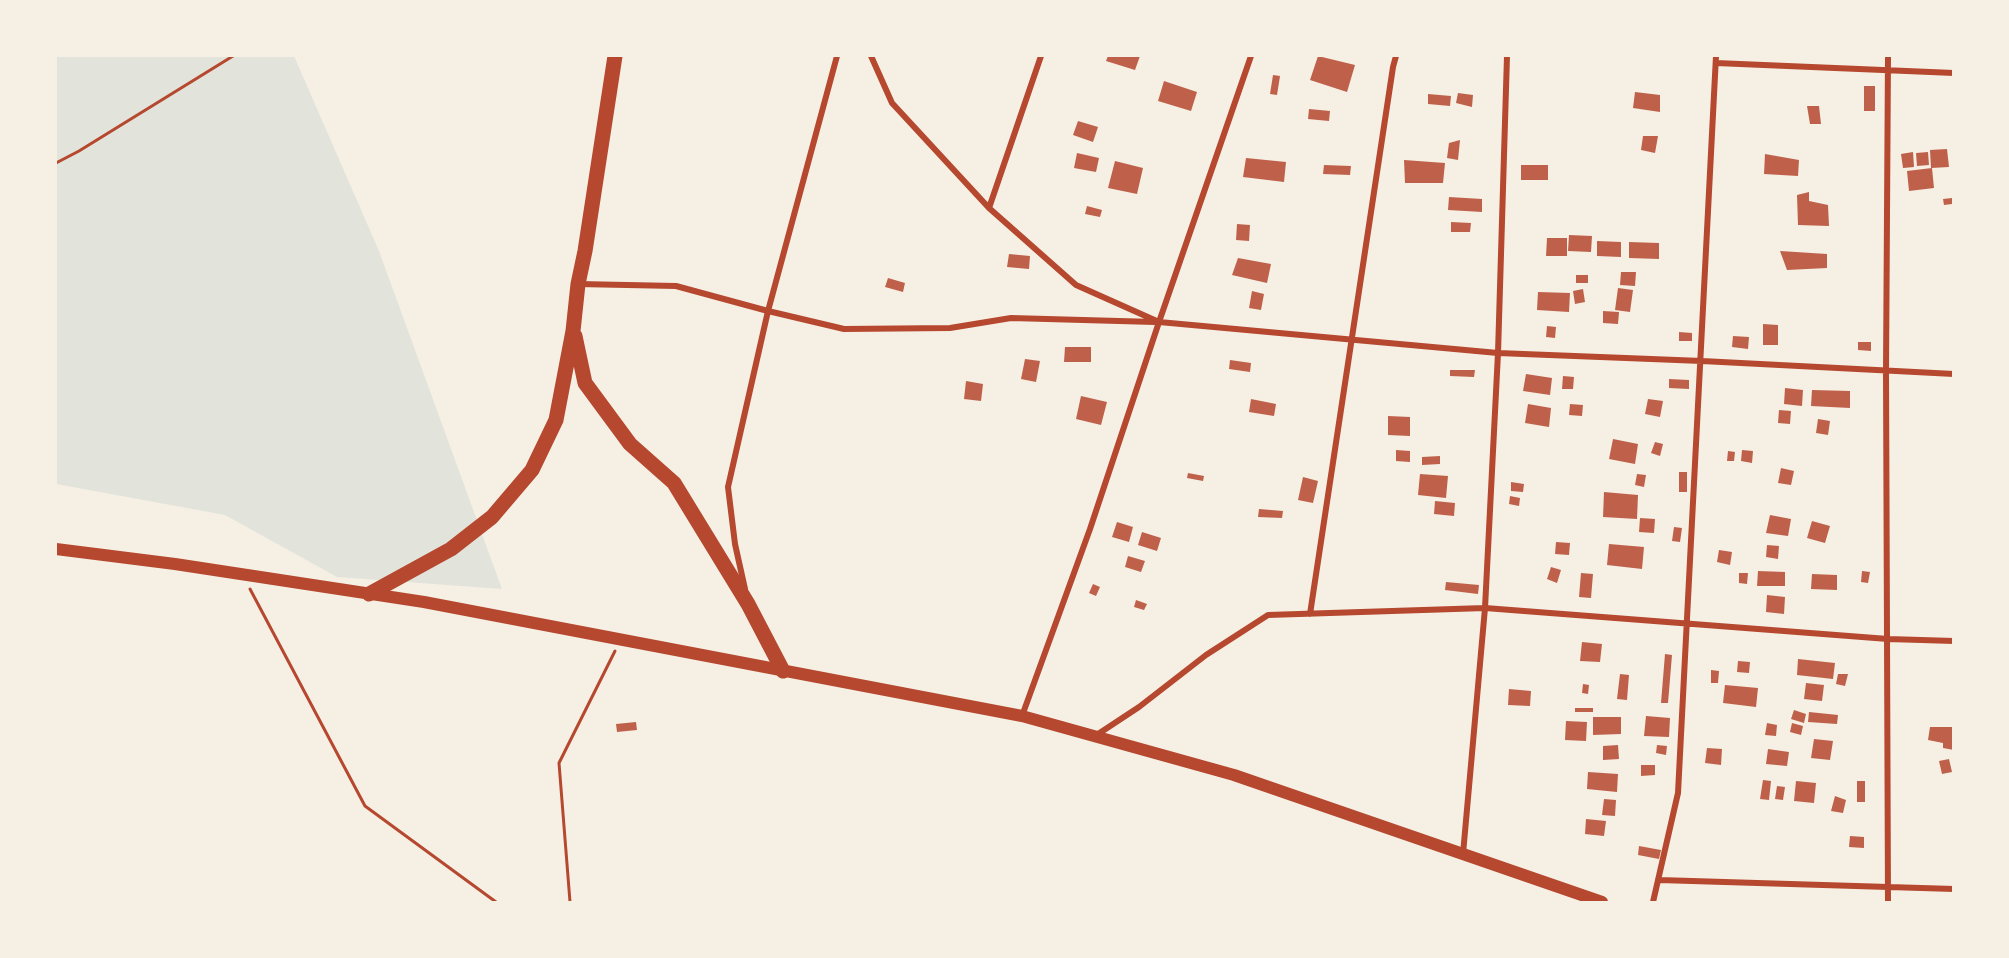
<!DOCTYPE html>
<html>
<head>
<meta charset="utf-8">
<style>
  body { margin:0 }
  #map { position:relative; width:2009px; height:958px; overflow:hidden; background:#f6efe4; font-family:"IBM Plex Sans",sans-serif }
  canvas { display:block }
  .frame { position:absolute; inset:0; border:57px solid #f6efe4; pointer-events:none }
</style>
</head>
<body>
<div id="map">
<canvas width="2009" height="958"></canvas>
<div class="frame"></div>
</div>
<script>
const g = document.querySelector('canvas').getContext('2d');
g.lineJoin = 'round';
function fill(path, color) { g.fillStyle = color; g.fill(path, 'evenodd'); }
const shape = rows => new Path2D(rows.map(r => 'M' + r).join(''));
function trace(path, color, width, dash) { g.strokeStyle = color; g.lineWidth = width; g.lineCap = dash ? 'butt' : 'round'; g.setLineDash(dash || []); g.stroke(path); }
const green = shape([
  [56,56,294,56,379,251,502,589,337,577,225,515,56,484]
]);
const building = shape([
  [1108,56,1140,56,1135,70,1106,61],
  [1318,56,1355,65,1347,92,1310,80],
  [1273,75,1280,76,1277,95,1270,94],
  [1164,81,1197,92,1191,111,1158,101],
  [1864,86,1875,86,1875,111,1864,111],
  [1635,92,1660,95,1660,112,1633,108],
  [1458,93,1473,95,1472,107,1456,103],
  [1428,94,1451,96,1450,106,1428,104],
  [1807,106,1819,106,1821,124,1810,124],
  [1309,109,1330,111,1329,121,1308,119],
  [1078,121,1098,127,1093,142,1073,135],
  [1643,136,1658,136,1655,153,1641,150],
  [1460,140,1458,160,1447,158,1449,143],
  [1947,149,1949,167,1931,168,1930,150],
  [1913,152,1914,167,1903,168,1901,154],
  [1928,152,1929,165,1917,166,1916,153],
  [1077,153,1099,158,1096,172,1074,168],
  [1765,154,1799,160,1798,176,1764,174],
  [1246,158,1286,162,1284,182,1243,177],
  [1404,160,1445,163,1443,183,1405,183],
  [1115,161,1143,168,1137,194,1108,188],
  [1324,165,1351,166,1350,175,1323,174],
  [1521,165,1548,165,1548,180,1521,180],
  [1932,168,1934,188,1909,191,1907,171],
  [1809,192,1809,201,1828,205,1829,226,1798,225,1797,195],
  [1449,197,1482,199,1482,212,1448,210],
  [1952,198,1952,204,1944,205,1943,199],
  [1087,206,1102,210,1100,217,1085,214],
  [1451,222,1471,223,1470,232,1451,232],
  [1237,224,1250,225,1249,241,1236,240],
  [1569,235,1592,236,1591,252,1568,251],
  [1547,238,1567,238,1567,256,1546,256],
  [1597,241,1621,242,1621,257,1597,256],
  [1629,242,1659,243,1659,259,1629,258],
  [1780,251,1827,254,1827,268,1787,270],
  [1009,254,1030,256,1029,269,1007,267],
  [1238,258,1271,264,1267,283,1232,275],
  [1621,272,1636,272,1635,286,1620,285],
  [1576,275,1588,275,1588,283,1576,283],
  [888,278,905,283,903,292,885,287],
  [1618,288,1633,290,1630,312,1615,310],
  [1583,289,1585,302,1575,304,1573,291],
  [1252,291,1264,294,1261,310,1249,308],
  [1538,292,1570,293,1569,312,1537,310],
  [1603,311,1619,312,1618,324,1603,323],
  [1763,324,1778,325,1778,345,1763,345],
  [1547,326,1556,327,1555,338,1546,337],
  [1679,332,1692,333,1692,341,1679,341],
  [1733,336,1749,337,1748,349,1732,347],
  [1858,342,1871,342,1871,351,1858,350],
  [1065,347,1091,347,1091,362,1064,362],
  [1025,359,1040,361,1036,382,1021,379],
  [1230,360,1251,363,1250,372,1229,369],
  [1450,370,1475,370,1474,377,1450,376],
  [1526,374,1552,378,1550,395,1523,391],
  [1563,376,1574,377,1573,389,1562,389],
  [1669,379,1689,380,1689,389,1669,388],
  [966,381,983,384,981,401,964,399],
  [1785,388,1803,390,1802,406,1784,404],
  [1812,390,1850,391,1850,408,1811,406],
  [1081,396,1107,402,1101,425,1076,419],
  [1251,399,1276,404,1274,416,1249,412],
  [1648,399,1663,401,1660,417,1645,414],
  [1528,404,1551,408,1549,427,1525,423],
  [1570,404,1583,405,1582,416,1569,415],
  [1779,410,1791,411,1790,424,1778,423],
  [1388,416,1410,417,1410,436,1388,435],
  [1818,419,1830,421,1828,435,1816,433],
  [1613,439,1638,444,1635,464,1609,459],
  [1655,442,1663,444,1660,456,1651,453],
  [1396,450,1410,451,1410,462,1396,461],
  [1742,450,1753,451,1752,463,1741,461],
  [1728,451,1735,452,1734,461,1727,461],
  [1440,456,1440,464,1422,465,1422,457],
  [1781,468,1794,471,1791,485,1778,483],
  [1679,472,1687,472,1687,492,1679,492],
  [1188,473,1204,476,1203,481,1187,478],
  [1420,474,1448,476,1446,498,1418,495],
  [1637,474,1646,475,1644,487,1635,485],
  [1303,477,1318,481,1313,503,1298,500],
  [1511,482,1524,484,1523,492,1511,491],
  [1604,492,1638,495,1637,519,1603,517],
  [1510,496,1520,498,1519,506,1509,504],
  [1435,501,1455,503,1454,516,1434,514],
  [1259,509,1283,511,1282,518,1258,517],
  [1770,515,1791,519,1788,536,1766,533],
  [1640,518,1655,519,1654,533,1639,532],
  [1812,521,1830,526,1825,543,1807,538],
  [1117,522,1133,527,1129,542,1112,537],
  [1674,527,1682,528,1680,542,1672,541],
  [1142,532,1161,538,1157,551,1138,545],
  [1556,542,1570,543,1569,555,1555,554],
  [1609,544,1644,547,1642,569,1607,565],
  [1767,545,1779,546,1778,559,1766,557],
  [1719,550,1732,552,1730,565,1717,562],
  [1128,556,1145,561,1141,572,1125,567],
  [1551,567,1561,570,1557,583,1547,579],
  [1758,571,1785,572,1785,586,1757,586],
  [1862,571,1870,572,1868,583,1861,582],
  [1581,573,1593,574,1591,598,1579,597],
  [1739,573,1748,573,1747,584,1739,583],
  [1812,574,1837,575,1837,590,1811,589],
  [1446,582,1479,585,1478,594,1445,590],
  [1093,584,1100,587,1096,596,1089,593],
  [1767,595,1785,597,1784,614,1766,612],
  [1136,600,1147,604,1144,610,1134,607],
  [1582,642,1602,644,1600,662,1580,661],
  [1665,654,1672,655,1668,703,1661,703],
  [1798,659,1835,663,1833,679,1797,675],
  [1738,661,1750,662,1749,673,1737,672],
  [1711,670,1719,671,1718,683,1711,683],
  [1620,674,1629,675,1627,700,1617,699],
  [1838,674,1848,674,1845,686,1836,684],
  [1806,683,1824,685,1822,701,1804,699],
  [1583,684,1589,685,1588,694,1582,693],
  [1725,685,1758,688,1756,707,1723,703],
  [1509,689,1531,691,1530,706,1508,705],
  [1575,708,1593,708,1593,712,1575,712],
  [1794,710,1806,714,1804,723,1791,719],
  [1809,712,1838,715,1837,724,1808,722],
  [1646,716,1670,718,1669,737,1644,736],
  [1593,717,1621,717,1621,734,1593,735],
  [1566,721,1587,722,1586,741,1565,740],
  [636,722,637,730,617,732,616,724],
  [1767,723,1777,725,1776,736,1765,735],
  [1792,723,1803,726,1801,735,1790,732],
  [1930,727,1954,727,1954,750,1943,748,1943,743,1928,740],
  [1814,739,1833,741,1830,760,1811,758],
  [1618,745,1619,759,1603,760,1603,746],
  [1657,745,1667,746,1666,755,1656,753],
  [1707,748,1722,749,1721,765,1705,763],
  [1768,749,1789,752,1787,766,1766,764],
  [1949,759,1952,772,1942,774,1939,761],
  [1641,765,1655,765,1655,775,1641,776],
  [1588,772,1618,774,1617,792,1587,789],
  [1763,780,1771,781,1769,800,1760,799],
  [1796,781,1816,783,1814,803,1794,801],
  [1857,781,1865,781,1865,802,1857,802],
  [1777,786,1785,787,1783,800,1775,799],
  [1835,796,1846,800,1843,813,1831,811],
  [1604,799,1616,800,1615,816,1602,815],
  [1586,819,1606,821,1604,836,1585,834],
  [1850,836,1864,837,1864,848,1849,847],
  [1639,846,1661,850,1659,859,1638,855]
]);
const path = shape([
  [56,163,79,151,233,56],
  [250,589,365,806,496,902],
  [570,902,559,763,615,651]
]);
const minor = shape([
  [871,56,892,103,989,208,1076,285,1159,322,1498,353,1702,361,1954,374],
  [1716,63,1954,73],
  [989,208,1041,56],
  [578,284,676,286,768,311,844,329,950,328,1011,318,1155,322],
  [745,589,735,544,728,487,768,311,837,56],
  [1310,614,1393,67,1396,56],
  [1022,716,1090,529,1159,322,1251,56],
  [1095,736,1139,707,1206,655,1268,615,1485,608,1888,639,1954,641],
  [1463,854,1485,608,1498,353,1507,56],
  [1659,880,1954,889],
  [1653,902,1678,793,1716,56],
  [1888,902,1886,371,1888,56]
]);
const secondary = shape([
  [56,549,175,564,424,602,1022,716,1234,775,1602,902]
]);
const primary = shape([
  [575,336,585,383,630,444,674,483,748,604,783,671],
  [369,594,451,549,492,517,532,470,556,420,573,331,578,284,585,251,615,56]
]);
fill(green, '#e2e4dc');
fill(building, '#bf614a');
trace(path, '#b5482f', 3);
trace(minor, '#b5482f', 6);
trace(secondary, '#b5482f', 12);
trace(primary, '#b5482f', 15);
</script>
</body>
</html>
